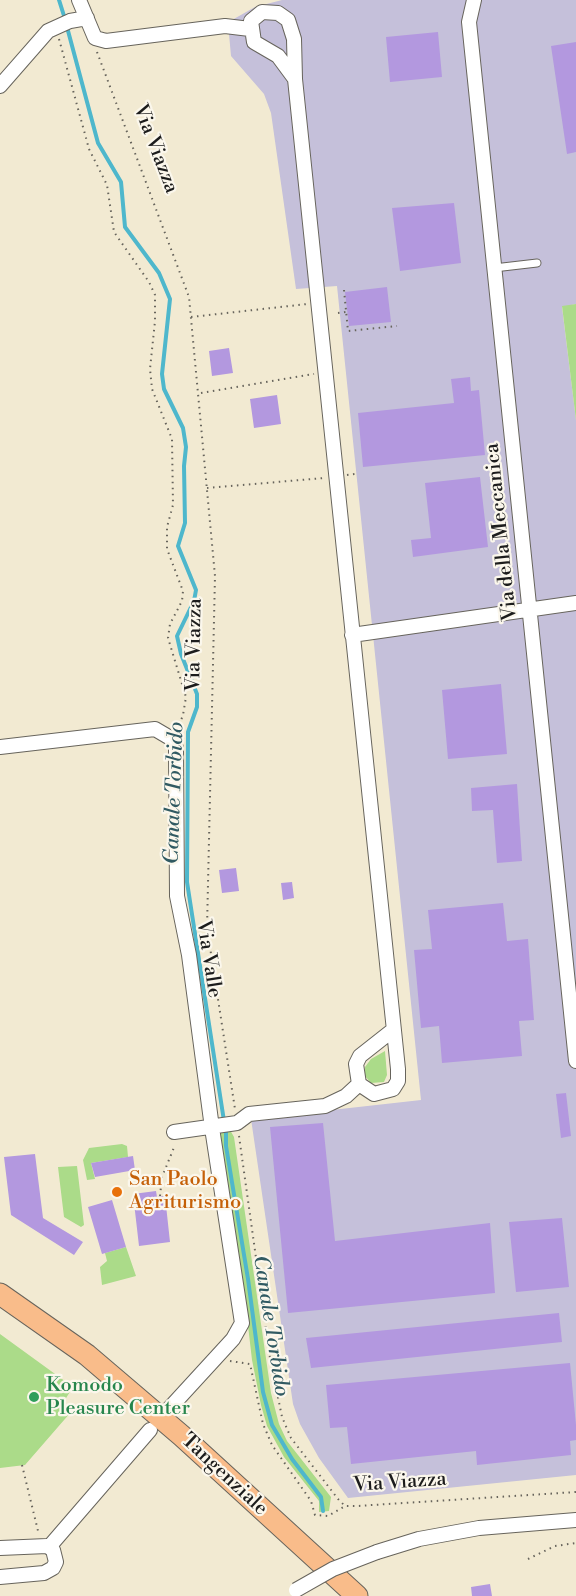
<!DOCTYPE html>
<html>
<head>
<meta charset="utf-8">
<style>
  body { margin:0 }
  canvas { display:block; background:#f2ead2 }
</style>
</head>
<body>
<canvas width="576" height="1596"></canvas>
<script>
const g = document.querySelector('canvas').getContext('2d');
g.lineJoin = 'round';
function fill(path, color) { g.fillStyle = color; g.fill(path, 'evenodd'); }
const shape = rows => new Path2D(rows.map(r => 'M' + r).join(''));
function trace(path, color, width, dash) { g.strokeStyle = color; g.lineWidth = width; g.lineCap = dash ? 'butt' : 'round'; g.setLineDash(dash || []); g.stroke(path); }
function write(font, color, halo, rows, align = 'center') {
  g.font = font + ' "Libre Bodoni",serif'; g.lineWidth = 4.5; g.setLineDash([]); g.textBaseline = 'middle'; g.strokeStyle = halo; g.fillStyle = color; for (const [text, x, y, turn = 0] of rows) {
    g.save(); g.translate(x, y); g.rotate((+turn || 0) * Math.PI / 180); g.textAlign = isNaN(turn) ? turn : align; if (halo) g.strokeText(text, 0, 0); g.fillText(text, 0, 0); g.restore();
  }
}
const industrial = shape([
  [282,0,576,0,576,304,562,307,576,420,576,1475,348,1498,319,1458,300,1424,293,1404,251,1119,421,1100,337,286,296,289,271,113,264,94,231,56,229,34,232,20,255,7]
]);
const green = shape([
  [576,304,576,420,562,306],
  [385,1051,387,1075,384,1082,371,1083,365,1076,365,1067,371,1059],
  [230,1130,234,1137,271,1393,279,1424,287,1441,331,1497,329,1511,319,1512,319,1501,284,1457,267,1426,261,1405,252,1360,242,1274,219,1135,221,1131],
  [122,1144,127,1146,128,1157,91,1163,95,1179,87,1180,83,1160,89,1148],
  [77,1166,84,1225,81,1227,64,1217,58,1167],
  [126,1247,136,1276,102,1285,100,1267,107,1261,105,1253],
  [0,1334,73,1387,61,1406,71,1412,25,1465,0,1468]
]);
const stream = shape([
  [59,0,65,19],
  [67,27,98,143,121,182,125,227,159,273,170,299,162,374,164,389,183,428,186,447,184,466,185,523,178,546,196,590,194,601,177,636,181,654,197,694,197,707,188,732,187,882,224,1121],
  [226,1130,226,1146,248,1279,263,1392,272,1425,292,1459,321,1497,323,1511]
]);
const building = shape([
  [438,32,442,77,390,82,386,37],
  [576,42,576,152,567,154,551,46],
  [454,203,461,263,400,271,392,208],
  [387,287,391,322,349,326,345,292],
  [229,348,233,373,212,376,209,351],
  [470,377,471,391,479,390,485,455,363,467,358,413,454,403,451,379],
  [277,395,281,424,254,428,250,399],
  [480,477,488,547,413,557,411,540,431,538,425,483],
  [501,684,507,754,448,759,442,690],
  [517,784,522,861,497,863,493,810,472,811,471,788],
  [236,868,239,891,222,893,219,870],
  [292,882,294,898,283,900,281,883],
  [503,903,507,941,528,939,534,1020,519,1021,522,1056,442,1063,439,1026,421,1028,414,950,432,949,428,910],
  [566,1093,571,1136,561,1138,556,1094],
  [323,1123,335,1241,490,1223,495,1293,288,1313,270,1127],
  [35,1154,43,1218,83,1242,74,1255,11,1215,4,1157],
  [133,1156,135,1170,95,1177,91,1163],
  [156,1191,157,1197,165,1196,170,1242,139,1246,133,1194],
  [112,1200,126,1247,102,1254,88,1207],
  [562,1218,569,1287,516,1292,509,1222],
  [559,1313,562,1342,311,1368,306,1338],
  [570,1363,576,1425,576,1440,570,1441,571,1455,477,1465,476,1451,351,1464,347,1427,330,1428,326,1385],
  [490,1584,492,1596,472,1596,471,1587]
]);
const path = shape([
  [59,39,89,149,107,185,114,232,149,282,155,295,155,321,150,369,152,389,172,439,173,505,167,527,167,549,183,591,182,601,170,624,168,638,186,697,183,715,178,728],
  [97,52,189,297,215,576,207,928,235,1109],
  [344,290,348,331,397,326],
  [338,313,346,312],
  [191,317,307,304],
  [201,393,314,374],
  [347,475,355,474],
  [207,488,324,478],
  [239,1136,270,1358,282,1417,291,1438,338,1499,345,1506,357,1506,576,1492],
  [160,1196,162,1177,175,1145],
  [230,1361,250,1364,263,1424,272,1445,311,1501,315,1515,328,1516,345,1506],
  [22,1465,39,1535],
  [528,1559,555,1546,576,1543]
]);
const lane = shape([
  [494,268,537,263]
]);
const street = shape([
  [79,0,95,38,106,41,225,26,250,29],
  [474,0,469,22,576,1061],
  [295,79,278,56,254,42,251,21,262,12,278,13,288,20,294,39,295,79,398,1069,398,1081,393,1089,374,1094,359,1084,356,1064,360,1056,393,1030],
  [0,86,48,31,70,21,87,18],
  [352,635,576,603],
  [0,747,155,729,172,739,176,748,177,896,189,955,212,1128,242,1323,233,1339,167,1411],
  [174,1132,237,1123,249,1114,325,1106,346,1096,359,1084],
  [49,1547,150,1430],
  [0,1548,47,1546,53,1550,56,1562,53,1568,44,1573,0,1577],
  [377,1552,419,1539,479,1528,576,1520]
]);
const primary = shape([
  [0,1294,87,1355,182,1436,357,1596]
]);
const streetBridge = shape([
  [296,1590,333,1569,377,1552]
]);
const markers = [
  [117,1192,6,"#e8710a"],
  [34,1397,6,"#2e9e5b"]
];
const streetNames = [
  ["Via Viazza",155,149,69],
  ["Via della Meccanica",502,532,-96],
  ["Via Viazza",195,645,-89],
  ["Via Valle",208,959,81],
  ["Tangenziale",224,1475,43],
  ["Via Viazza",400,1483,-4]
];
const foodNames = [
  ["San Paolo",129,1180],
  ["Agriturismo",129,1203]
];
const leisureNames = [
  ["Komodo",46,1386],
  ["Pleasure Center",46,1409]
];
const waterNames = [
  ["Canale Torbido",175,793,-88],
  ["Canale Torbido",270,1326,81]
];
fill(industrial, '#c5c0da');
fill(green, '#abdb89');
trace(stream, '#4eb7cc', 4);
fill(building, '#b398df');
trace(lane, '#67645c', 9);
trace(street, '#67645c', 16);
trace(primary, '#67645c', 23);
trace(path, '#67645c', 2, [1.5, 4.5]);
trace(lane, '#fff', 7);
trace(street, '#fff', 14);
trace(primary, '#f9bc8a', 21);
trace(streetBridge, '#67645c', 16, []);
trace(streetBridge, '#fff', 14);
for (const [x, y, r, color] of markers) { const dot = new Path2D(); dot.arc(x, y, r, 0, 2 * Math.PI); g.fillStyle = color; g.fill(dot); trace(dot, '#fbf7ec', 2); }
write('20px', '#1c1c1c', '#fbf7ec', streetNames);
write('20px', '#c56008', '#fbf7ec', foodNames, 'left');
write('20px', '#27864d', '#fbf7ec', leisureNames, 'left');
write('italic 21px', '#305a62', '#fbf7ec', waterNames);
</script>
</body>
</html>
